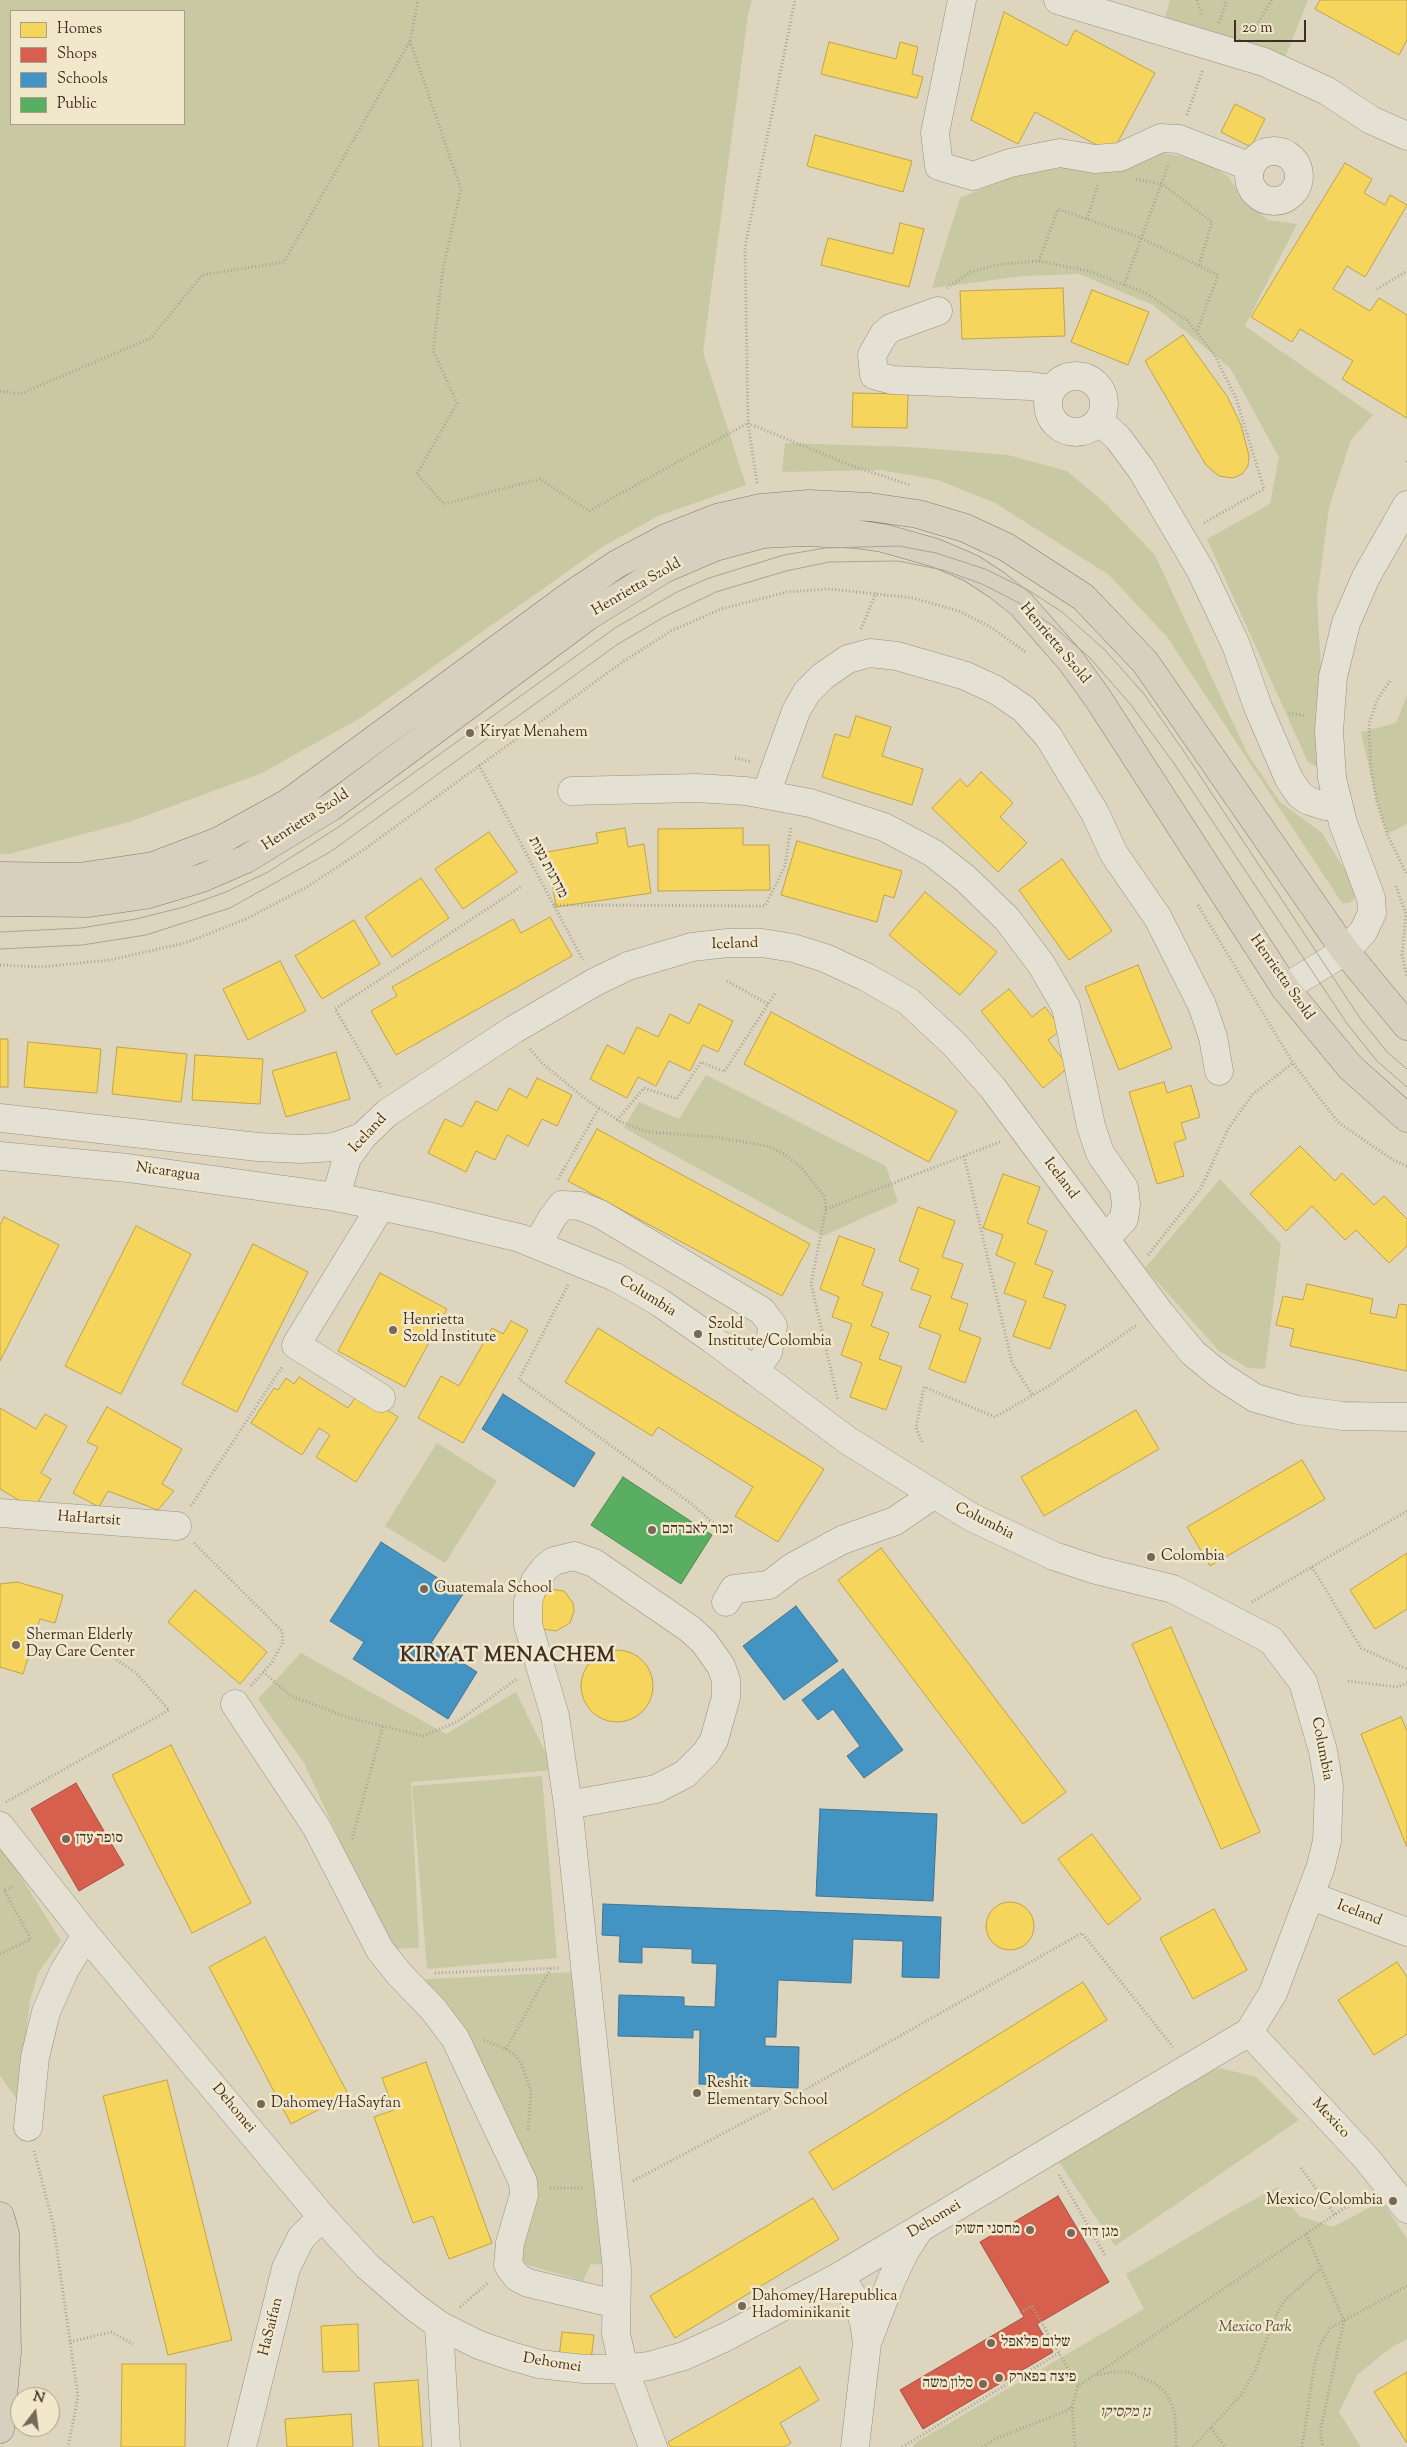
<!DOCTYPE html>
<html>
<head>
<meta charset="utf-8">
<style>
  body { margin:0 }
  #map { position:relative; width:1407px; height:2447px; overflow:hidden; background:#ddd5bd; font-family:"Sorts Mill Goudy",serif }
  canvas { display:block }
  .legend { position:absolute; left:10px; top:10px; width:175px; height:115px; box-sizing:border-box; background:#f1e8cc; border:1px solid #aa9e89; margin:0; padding:6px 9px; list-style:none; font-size:15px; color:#402e25 }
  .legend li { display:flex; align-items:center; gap:10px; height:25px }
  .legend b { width:25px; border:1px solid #aa9e89 }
  .north { position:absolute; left:10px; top:2387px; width:50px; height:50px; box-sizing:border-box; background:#f1e8cc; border:1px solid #aa9e89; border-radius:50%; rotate:15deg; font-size:14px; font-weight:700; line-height:20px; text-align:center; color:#402e25 }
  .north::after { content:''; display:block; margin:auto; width:18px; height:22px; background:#77685a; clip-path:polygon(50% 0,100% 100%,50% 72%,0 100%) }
  .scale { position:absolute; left:1234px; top:20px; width:72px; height:22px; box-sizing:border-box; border:2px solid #402e25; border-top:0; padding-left:6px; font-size:15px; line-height:18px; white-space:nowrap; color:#402e25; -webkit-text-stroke:4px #f1e8cc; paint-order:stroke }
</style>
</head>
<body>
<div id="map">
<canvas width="1407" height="2447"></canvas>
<ul class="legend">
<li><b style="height:14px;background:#f6d55c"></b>Homes</li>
<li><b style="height:14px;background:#d6604d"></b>Shops</li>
<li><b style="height:14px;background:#4393c3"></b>Schools</li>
<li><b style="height:14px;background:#5aae61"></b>Public</li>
</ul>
<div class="north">N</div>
<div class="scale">20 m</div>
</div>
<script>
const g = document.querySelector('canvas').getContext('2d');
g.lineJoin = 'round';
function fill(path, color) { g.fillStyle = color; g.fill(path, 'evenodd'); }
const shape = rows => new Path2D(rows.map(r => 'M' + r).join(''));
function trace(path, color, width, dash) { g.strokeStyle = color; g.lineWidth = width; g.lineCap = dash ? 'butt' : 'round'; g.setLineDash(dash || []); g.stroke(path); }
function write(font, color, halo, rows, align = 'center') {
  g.font = font + ' "Sorts Mill Goudy","Frank Ruhl Libre",serif'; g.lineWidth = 5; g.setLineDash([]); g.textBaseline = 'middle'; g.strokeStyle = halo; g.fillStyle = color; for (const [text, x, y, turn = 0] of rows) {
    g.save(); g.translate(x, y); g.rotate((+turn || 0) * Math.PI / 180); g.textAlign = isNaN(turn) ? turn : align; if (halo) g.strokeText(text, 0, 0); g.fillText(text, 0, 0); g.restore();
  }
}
const green = shape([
  [0,0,752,0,748,15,703,352,746,485,658,516,602,547,362,717,262,773,129,822,9,854,0,854],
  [11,11,184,11,184,124,11,124],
  [1170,0,1308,0,1284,60,1163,24],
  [1158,152,1200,160,1228,176,1244,200,1268,220,1297,224,1245,326,1373,415,1351,440,1329,507,1317,599,1324,723,1323,770,1308,762,1207,539,1270,504,1279,457,1230,368,1153,305,1079,274,1023,276,932,288,960,198,1031,169,1066,168],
  [785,443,910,447,1008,455,1067,471,1106,504,1155,555,1247,753,1280,802,1322,833,1351,880,1355,898,1349,903,1342,903,1167,637,1109,575,995,503,938,480,881,470,782,472],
  [1407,695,1407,824,1387,834,1377,802,1361,732,1396,723],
  [706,1075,886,1166,898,1202,823,1236,624,1128,639,1102,679,1119],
  [1220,1179,1281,1244,1265,1369,1248,1368,1219,1351,1145,1268],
  [437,1443,497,1481,445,1563,385,1526],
  [301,1653,446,1734,516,1692,554,1770,411,1782,419,1948,390,1949,304,1763,258,1699],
  [542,1776,557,1958,427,1969,412,1786],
  [3,1848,61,1941,38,1973,30,2001,18,2101,0,2076,0,1849],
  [573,1972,606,2265,591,2264,583,2281,514,2261,528,2190,476,2061,390,1981],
  [1220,2068,1256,2077,1299,2120,1115,2246,1059,2162,1199,2076],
  [1278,2187,1299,2216,1333,2227,1382,2201,1407,2239,1407,2339,1392,2347,1358,2374,1339,2412,1361,2447,913,2447,915,2443,1144,2309,1126,2274,1240,2207]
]);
const homes = shape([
  [1320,0,1407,0,1407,40,1399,55,1315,9,1320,0],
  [1004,12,1067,46,1075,30,1155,73,1112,153,1035,112,1018,144,971,120,1004,12],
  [829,42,896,59,900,42,918,47,912,74,923,77,917,98,821,74,829,42],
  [1235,104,1265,119,1251,147,1221,132,1235,104],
  [815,135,912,161,903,192,807,166,815,135],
  [1345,163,1372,179,1364,193,1385,205,1390,195,1407,205,1365,277,1347,266,1333,289,1370,311,1379,298,1407,315,1407,418,1342,379,1353,361,1300,329,1292,342,1251,317,1345,163],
  [900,223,924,229,909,287,821,265,828,238,893,254,900,223],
  [1063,288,1065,336,962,339,960,291,1063,288],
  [1092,290,1149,312,1128,365,1071,342,1092,290],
  [1183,335,1227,396,1241,425,1249,456,1248,466,1242,474,1233,478,1219,476,1206,465,1145,361,1183,335],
  [853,393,908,394,907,428,852,427,853,393],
  [856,716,891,727,882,756,923,769,912,805,822,777,835,734,849,738,856,716],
  [981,772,1013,803,1000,817,1027,843,998,872,932,808,960,779,967,787,981,772],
  [625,828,628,847,644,844,651,893,556,907,547,852,598,843,596,833,625,828],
  [743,828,743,845,769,845,770,890,658,891,658,829,743,828],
  [489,832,517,872,463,909,435,869,489,832],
  [797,841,902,871,894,898,884,895,877,922,781,895,797,841],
  [1062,859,1112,931,1069,960,1019,890,1062,859],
  [421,878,449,918,392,957,365,917,421,878],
  [925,892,997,952,960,995,889,935,925,892],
  [550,917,572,956,396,1055,371,1011,397,996,392,987,513,919,521,933,550,917],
  [354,920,380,964,322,999,295,956,354,920],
  [280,961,306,1011,248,1040,223,989,280,961],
  [1138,965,1172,1048,1119,1070,1085,987,1138,965],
  [1009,989,1032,1017,1045,1007,1062,1029,1048,1040,1069,1067,1043,1088,981,1011,1009,989],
  [699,1004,733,1021,718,1052,703,1045,690,1071,669,1061,656,1086,638,1077,627,1098,590,1079,607,1045,624,1054,637,1027,658,1037,670,1014,689,1024,699,1004],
  [771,1012,957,1111,929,1162,744,1064,771,1012],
  [0,1039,8,1039,8,1087,0,1087,0,1039],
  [28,1042,101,1049,97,1093,24,1087,28,1042],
  [117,1047,187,1054,181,1102,112,1094,117,1047],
  [336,1052,350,1099,286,1117,272,1071,336,1052],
  [195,1055,263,1059,260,1104,192,1100,195,1055],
  [537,1078,572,1095,557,1126,542,1119,528,1146,507,1135,495,1160,476,1151,466,1172,428,1153,445,1119,462,1127,476,1101,497,1111,509,1088,527,1098,537,1078],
  [1164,1082,1167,1093,1191,1085,1200,1117,1181,1123,1186,1139,1174,1143,1184,1176,1157,1184,1129,1092,1164,1082],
  [597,1129,810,1244,782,1296,568,1181,597,1129],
  [1300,1146,1335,1181,1342,1173,1374,1205,1384,1196,1407,1219,1407,1246,1389,1263,1356,1230,1345,1240,1312,1206,1286,1231,1250,1194,1300,1146],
  [1003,1174,1040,1187,1027,1223,1047,1231,1035,1264,1053,1271,1043,1297,1066,1305,1050,1349,1013,1336,1026,1301,1004,1293,1015,1263,996,1255,1003,1235,983,1228,1003,1174],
  [918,1207,955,1221,942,1257,963,1264,951,1298,968,1304,959,1330,981,1338,965,1383,929,1369,941,1335,919,1327,931,1296,911,1289,919,1269,899,1261,918,1207],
  [4,1217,59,1245,0,1361,0,1225,4,1217],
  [136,1226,191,1254,121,1394,65,1366,136,1226],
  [839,1236,875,1249,862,1285,883,1293,871,1326,889,1333,879,1359,902,1367,886,1410,850,1397,862,1363,841,1355,852,1324,832,1317,839,1297,820,1289,839,1236],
  [253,1244,308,1272,237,1412,182,1384,253,1244],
  [380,1273,447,1309,405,1387,338,1351,380,1273],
  [1307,1284,1373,1299,1370,1313,1396,1318,1399,1304,1407,1305,1407,1371,1290,1346,1294,1329,1276,1325,1283,1296,1303,1300,1307,1284],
  [511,1321,528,1330,463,1443,418,1418,441,1376,459,1386,492,1328,503,1334,511,1321],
  [598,1328,824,1469,778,1542,735,1516,753,1487,658,1427,652,1436,565,1382,598,1328],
  [299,1377,348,1408,359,1392,398,1417,356,1482,316,1457,330,1435,319,1428,302,1455,251,1423,274,1388,278,1390,286,1378,294,1384,299,1377],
  [107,1407,182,1449,162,1484,174,1491,158,1510,108,1491,99,1507,73,1493,98,1447,87,1442,107,1407],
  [0,1408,36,1429,45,1414,67,1426,41,1473,51,1479,34,1509,0,1489,0,1408],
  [1136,1410,1159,1449,1044,1516,1021,1477,1136,1410],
  [1302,1460,1325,1499,1210,1566,1187,1527,1302,1460],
  [881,1548,1066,1792,1023,1824,838,1580,881,1548],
  [1407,1553,1407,1609,1375,1629,1350,1590,1407,1553],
  [17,1582,63,1595,55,1623,40,1619,23,1674,0,1667,0,1584,17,1582],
  [550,1589,564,1591,573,1603,574,1611,570,1623,556,1631,543,1629,533,1604,543,1591,550,1589],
  [195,1590,267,1652,240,1684,168,1622,195,1590],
  [1171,1627,1260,1832,1221,1849,1132,1644,1171,1627],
  '581 1686a36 36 0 1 1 72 0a36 36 0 1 1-72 0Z',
  [1401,1717,1407,1731,1407,1847,1361,1734,1401,1717],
  [171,1745,251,1903,192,1933,112,1775,171,1745],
  [1092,1834,1141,1899,1108,1925,1058,1859,1092,1834],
  '986 1926a24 24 0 1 1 48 0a24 24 0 1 1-48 0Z',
  [1214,1909,1247,1970,1193,1999,1160,1938,1214,1909],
  [265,1937,348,2094,291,2124,209,1967,265,1937],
  [1397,1962,1407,1977,1407,2034,1374,2055,1338,2000,1397,1962],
  [1083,1982,1107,2020,833,2190,809,2152,1083,1982],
  [426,2062,492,2243,449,2259,433,2216,413,2223,374,2117,394,2110,382,2078,426,2062],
  [167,2080,232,2340,168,2355,103,2096,167,2080],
  [813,2198,839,2239,675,2338,650,2296,813,2198],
  [358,2324,359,2371,323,2372,321,2326,358,2324],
  [562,2332,594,2335,591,2360,559,2357,562,2332],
  [122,2364,186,2364,185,2447,121,2447,122,2364],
  [800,2367,819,2400,780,2423,791,2443,784,2447,671,2447,668,2442,800,2367],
  [1407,2372,1407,2443,1374,2392,1407,2372],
  [418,2380,423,2447,379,2447,374,2383,418,2380],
  [351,2414,353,2447,287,2447,285,2419,351,2414]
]);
const shops = shape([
  [76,1783,124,1865,79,1891,31,1809,76,1783],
  [1058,2196,1109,2282,1037,2324,1053,2352,923,2429,900,2390,1024,2317,980,2242,1058,2196]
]);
const schools = shape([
  [503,1394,595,1453,574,1487,482,1429,503,1394],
  [381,1542,463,1594,431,1643,477,1672,448,1719,353,1659,364,1642,330,1621,381,1542],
  [796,1606,838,1661,784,1700,743,1646,796,1606],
  [843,1669,903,1750,864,1778,847,1756,860,1746,833,1709,818,1720,802,1700,843,1669],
  [820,1809,937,1814,933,1901,816,1896,820,1809],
  [603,1904,941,1917,939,1978,902,1977,903,1941,853,1939,851,1983,778,1980,776,2037,765,2037,765,2046,799,2047,798,2088,699,2084,700,2030,693,2030,693,2038,618,2036,619,1995,684,1997,684,2006,715,2007,717,1964,692,1963,692,1949,642,1947,642,1963,619,1962,620,1936,602,1935,603,1904]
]);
const public = shape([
  [623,1477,712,1535,681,1584,591,1525,623,1477]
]);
const path = shape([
  [1197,0,1202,16],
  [1219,23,1227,0],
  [1253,31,1272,0],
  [410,41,461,189,443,269,433,350,457,403,417,474,444,504,540,479,589,511,748,423],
  [1187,115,1203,69],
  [1136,179,1162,184,1212,222,1199,265],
  [1087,219,1098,185],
  [1039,261,1058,209,1141,238,1218,275,1197,331],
  [1124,285,1169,163],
  [947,288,971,272,995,265,1038,261,1089,271,1145,293,1187,320,1214,354,1236,398,1264,489,1202,524],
  [1377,289,1407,271],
  [0,391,20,394,151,338,202,275,284,262,410,41,418,0],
  [748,423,847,464,910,485],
  [1407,462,1407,461],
  [757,483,748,423,745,247,795,0],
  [861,629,876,593],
  [1390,681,1377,700,1369,724,1371,771,1377,802,1387,834,1407,875],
  [1289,713,1305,716],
  [735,758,752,762],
  [479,765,583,960],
  [1396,886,1406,914,1402,955,1407,977],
  [553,905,765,906,785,866,791,826],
  [1198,905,1293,1063,1338,1122,1393,1160,1407,1166],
  [0,965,41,967,110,960,185,943,246,919,305,888,359,853,624,661,671,631,721,609,787,592,830,589,913,598,959,611,992,628,1027,653],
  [727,981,768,1004],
  [530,1049,542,1063,588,1101,621,1122,648,1132,716,1137,767,1146,784,1154,801,1167,824,1196,826,1209,811,1284,838,1400],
  [381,1087,335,1009,522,886],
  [617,1120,644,1088,677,1099,701,1062,724,1072,776,992],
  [964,1156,1012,1363,1033,1396],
  [558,1179,599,1108],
  [826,1209,1000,1142],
  [1148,1255,1201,1188,1228,1129,1253,1094,1293,1063],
  [568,1285,519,1379,693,1505,724,1533],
  [922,1442,916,1428,924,1387,995,1417,1047,1387,1137,1325],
  [191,1506,282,1367],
  [194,1543,282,1631,283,1642,272,1662,251,1686],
  [1312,1567,1361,1648,1407,1669],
  [1252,1602,1407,1511],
  [263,1672,291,1696,350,1718,423,1736,457,1722,518,1678],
  [1348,1681,1398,1687,1407,1683],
  [6,1802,169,1710,136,1673,111,1656],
  [352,1839,383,1726],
  [0,1954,31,1939,4,1890,14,1886],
  [435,1973,559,1968],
  [484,2040,506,2049,515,2055,522,2065,531,2092,528,2130],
  [506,2049,551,1968],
  [34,2151,53,2223,78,2397,68,2447],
  [1301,2168,1335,2215],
  [1059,2175,1105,2255],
  [633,2181,792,2097,1082,1933,1173,2047],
  [550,2188,583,2188],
  [1306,2234,1344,2321,1320,2432,1323,2447],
  [460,2307,489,2282],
  [1020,2313,1032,2306,1078,2386],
  [70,2342,111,2332,133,2344],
  [1097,2375,1112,2372,1128,2372,1156,2384,1167,2394,1175,2414,1176,2447],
  [1072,2407,1075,2447],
  [1211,2428,1225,2447],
  [902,2447,1059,2353],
  [982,2447,997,2438,1064,2412,1072,2407,1078,2386,1364,2195],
  [1193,2447,1241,2395,1255,2371,1273,2322,1283,2302,1321,2268],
  [1302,2447,1315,2362,1321,2344,1330,2328,1407,2286]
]);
const minor = shape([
  [962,0,935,133,939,166,973,176,1010,163,1060,153,1095,159,1120,157,1161,138,1179,139,1251,167],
  [1058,0,1264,62,1327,91,1371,120,1407,136],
  '1249 176a25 25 0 1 1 50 0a25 25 0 1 1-50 0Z',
  [938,311,891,328,884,334,872,355,874,375,892,380,1030,386,1051,389],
  '1048 404a28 28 0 1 1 56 0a28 28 0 1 1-56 0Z',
  [1099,421,1118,438,1141,469,1201,571,1236,645,1258,707,1289,779,1300,795,1309,801,1325,806,1338,806],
  [572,791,696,788,746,791,810,803,884,827,933,853,966,879,1007,919,1041,964,1066,1007,1091,1126,1100,1153,1124,1188,1126,1204,1124,1219,1105,1239],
  [766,794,796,711,807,692,823,676,848,659,870,653,897,656,966,676,996,690,1024,709,1048,736,1095,813,1114,854,1158,918,1202,1005,1213,1037,1219,1071],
  [1285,988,1345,951,1363,932,1372,913,1371,898,1343,823,1332,778,1329,731,1333,677,1346,623,1366,577,1407,505],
  [0,1118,258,1147,301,1149,334,1147,362,1137],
  [0,1156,128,1168,336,1197,432,1217,520,1238,615,1277,659,1302,712,1339,847,1440,971,1517,1054,1556,1096,1570,1173,1589,1271,1640,1303,1682,1323,1751,1329,1786,1327,1841,1321,1866,1273,1993,1249,2032,840,2276,726,2337,684,2356,649,2366,624,2369,584,2369,539,2364,511,2356,479,2345,439,2325,412,2305,367,2266,322,2217,86,1935,0,1826],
  [336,1197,347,1158,362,1137,387,1113,513,1030,595,982,628,966,692,947,728,943,762,943,793,948,825,958,864,976,908,1001,954,1044,992,1087,1161,1314,1193,1353,1221,1376,1255,1398,1298,1410,1343,1416,1407,1417],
  [381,1206,296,1345,381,1398],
  [537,1245,552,1218,562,1205,580,1206,600,1214,762,1311,773,1326,768,1352,754,1371],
  [0,1513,177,1526],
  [726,1602,734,1589,769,1585,791,1568,842,1540,895,1521,933,1495],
  [235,1704,317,1828,380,1950,400,1975,433,2009,455,2038,523,2182,524,2195,510,2243,508,2265,517,2277,528,2283,616,2304],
  [568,1805,656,1789,685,1774,706,1753,714,1740,726,1697,726,1680,721,1666,704,1642,690,1629,594,1563,574,1556,554,1561,546,1567,535,1581,528,1601,528,1625,555,1716,568,1805,617,2270,616,2334,624,2369,653,2447],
  [1311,1896,1407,1932],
  [1249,2032,1366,2158,1407,2209],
  [28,2127,35,2057,46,2012,64,1971,86,1935],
  [840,2276,859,2306,864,2323,867,2343,855,2447],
  [439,2325,446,2447],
  [867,2343,891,2281,904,2253,918,2231],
  [242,2447,286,2268,301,2238,322,2217]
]);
const major = shape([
  [0,876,79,877,153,866,219,841,288,803,571,595,617,564,666,538,717,518,761,508,809,504,870,507,918,514,965,528,1006,547,1083,597,1145,662,1345,951,1407,1026],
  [0,902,89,903,145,895,202,878,246,859,331,807,588,616,664,569,715,547,763,534,803,532,855,534,883,538,936,553,971,568,997,585,1021,604,1071,661,1097,697,1285,988,1350,1067,1407,1118],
  [0,2216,5,2234,7,2352,0,2429]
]);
const tram = shape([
  [0,932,81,928,136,919,184,907,226,892,268,872,340,826,615,628,677,592,709,578,784,555,825,548,899,546,936,553,985,569,1028,590,1062,612,1104,649,1144,694,1185,753,1360,1018,1387,1052,1407,1069],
  [0,949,82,945,146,935,230,908,330,852,618,644,664,617,716,592,786,571,829,562,898,561,943,570,982,584,1021,604,1053,626,1089,657,1131,705,1173,762,1348,1025,1377,1061,1407,1087]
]);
const markers = [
  [470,733,5,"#77685a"],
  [393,1330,5,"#77685a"],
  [698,1334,5,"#77685a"],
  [652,1530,5,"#77685a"],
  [1151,1557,5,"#77685a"],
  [424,1589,5,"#77685a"],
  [16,1645,5,"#77685a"],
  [66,1839,5,"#77685a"],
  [697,2093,5,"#77685a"],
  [261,2104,5,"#77685a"],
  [1393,2201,5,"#77685a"],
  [1030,2230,5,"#77685a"],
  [1071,2233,5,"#77685a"],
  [742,2306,5,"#77685a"],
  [991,2343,5,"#77685a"],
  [999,2378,5,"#77685a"],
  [983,2384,5,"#77685a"]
];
const streetNames = [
  ["Henrietta Szold",637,588,-30],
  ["Henrietta Szold",1054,644,50],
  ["Henrietta Szold",306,821,-33],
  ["מדרגות נעות",547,868,62],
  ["Iceland",735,945,-2],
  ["Henrietta Szold",1281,978,55],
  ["Iceland",369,1134,-47],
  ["Nicaragua",168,1173,8],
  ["Iceland",1060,1179,53],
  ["Columbia",647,1297,32],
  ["HaHartsit",89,1520,4],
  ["Columbia",984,1522,27],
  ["Columbia",1321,1749,79],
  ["Iceland",1359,1914,21],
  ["Dehomei",233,2109,50],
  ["Mexico",1330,2119,47],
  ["Dehomei",935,2220,-31],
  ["HaSaifan",272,2327,-76],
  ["Dehomei",552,2364,9]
];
const poiNames = [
  ["Kiryat Menahem",480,733],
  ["Henrietta",403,1321],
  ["Szold Institute",403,1338],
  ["Szold",708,1325],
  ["Institute/Colombia",708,1342],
  ["זכור לאברהם",662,1530],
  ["Colombia",1161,1557],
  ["Guatemala School",434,1589],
  ["Sherman Elderly",26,1636],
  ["Day Care Center",26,1653],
  ["סופר עדן",76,1839],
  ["Reshit",707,2084],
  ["Elementary School",707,2101],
  ["Dahomey/HaSayfan",271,2104],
  ["Mexico/Colombia",1383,2201,"right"],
  ["מחסני השוק",1020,2230,"right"],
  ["מגן דוד",1081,2233],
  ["Dahomey/Harepublica",752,2297],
  ["Hadominikanit",752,2314],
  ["שלום פלאפל",1001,2343],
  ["פיצה בפארק",1009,2378],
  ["סלון משה",973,2384,"right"]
];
const parkNames = [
  ["Mexico Park",1255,2328],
  ["גן מקסיקו",1125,2413]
];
const districtNames = [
  ["KIRYAT MENACHEM",508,1658]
];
fill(green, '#c8c9a2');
fill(homes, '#f6d55c');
trace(homes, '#bfa34c', 1);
fill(shops, '#d6604d');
trace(shops, '#a95141', 1);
fill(schools, '#4393c3');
trace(schools, '#427594', 1);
fill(public, '#5aae61');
trace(public, '#52884f', 1);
trace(minor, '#989183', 29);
trace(major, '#827b6e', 29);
trace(path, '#a8a49a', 3, [1, 2.5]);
trace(minor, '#e4e0d4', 28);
trace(major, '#d8d0bf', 28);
trace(tram, '#a8a49a', 1);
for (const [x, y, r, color] of markers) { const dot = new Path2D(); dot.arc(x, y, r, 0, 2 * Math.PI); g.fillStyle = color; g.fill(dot); trace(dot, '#f1e8cc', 2); }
write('15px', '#402e25', '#f1e8cc', streetNames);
write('15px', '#402e25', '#f1e8cc', poiNames, 'left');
write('italic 15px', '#584b39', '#f1e8cc', parkNames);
g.letterSpacing = '1px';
write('bold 20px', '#402e25', '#f1e8cc', districtNames);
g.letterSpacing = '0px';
</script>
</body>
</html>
